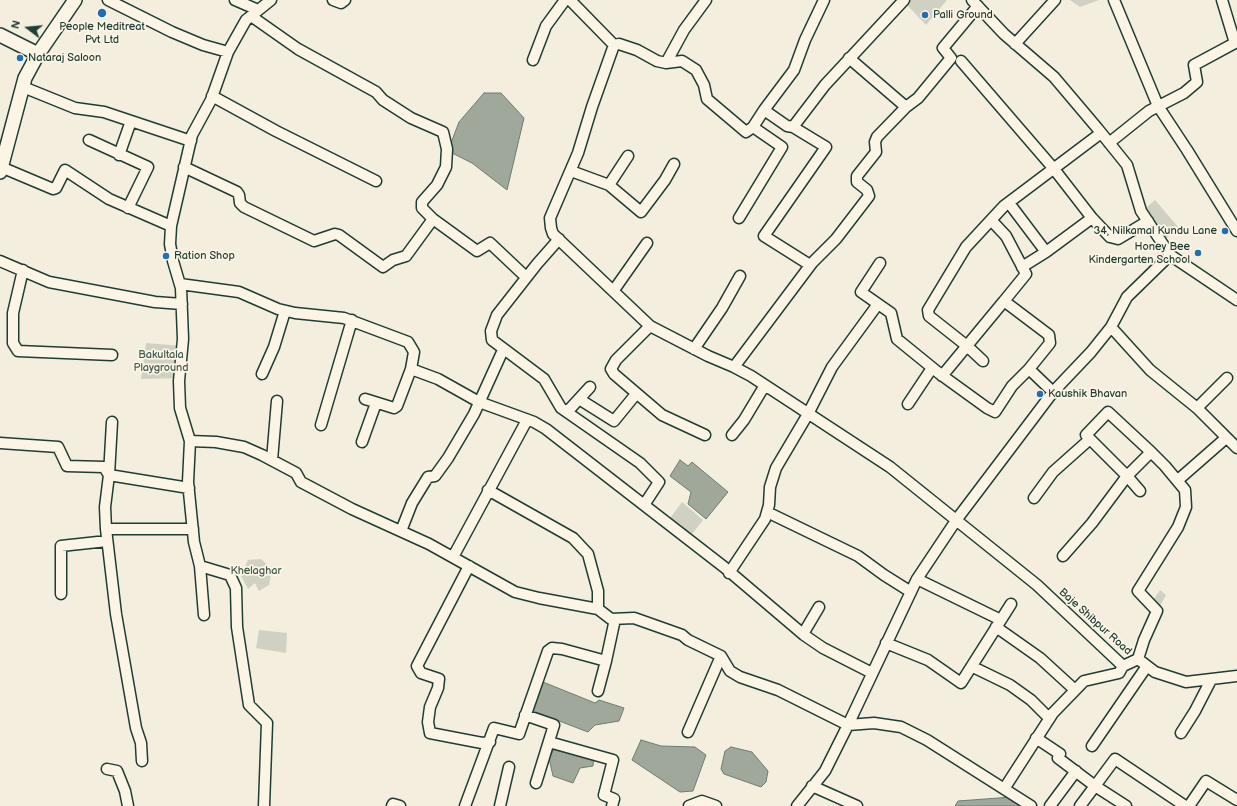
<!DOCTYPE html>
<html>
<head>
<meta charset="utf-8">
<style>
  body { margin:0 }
  #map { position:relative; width:1237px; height:806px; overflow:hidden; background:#f3eede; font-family:"Balsamiq Sans",sans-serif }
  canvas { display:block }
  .north { position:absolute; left:8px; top:8px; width:40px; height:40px; -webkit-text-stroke:3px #fcf5e5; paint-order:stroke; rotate:286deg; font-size:11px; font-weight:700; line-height:16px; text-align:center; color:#1f3d34 }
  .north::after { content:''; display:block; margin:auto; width:14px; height:18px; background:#1f3d34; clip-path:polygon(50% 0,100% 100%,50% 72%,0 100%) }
</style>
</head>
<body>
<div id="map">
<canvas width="1237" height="806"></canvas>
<div class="north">N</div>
</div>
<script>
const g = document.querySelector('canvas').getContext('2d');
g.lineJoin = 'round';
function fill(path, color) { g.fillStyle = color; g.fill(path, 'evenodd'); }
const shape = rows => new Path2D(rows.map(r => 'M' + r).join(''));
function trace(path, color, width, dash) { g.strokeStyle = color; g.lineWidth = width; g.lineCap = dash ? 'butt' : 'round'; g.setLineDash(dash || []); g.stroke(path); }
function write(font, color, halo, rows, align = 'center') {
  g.font = font + ' "Balsamiq Sans",sans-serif'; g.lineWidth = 3.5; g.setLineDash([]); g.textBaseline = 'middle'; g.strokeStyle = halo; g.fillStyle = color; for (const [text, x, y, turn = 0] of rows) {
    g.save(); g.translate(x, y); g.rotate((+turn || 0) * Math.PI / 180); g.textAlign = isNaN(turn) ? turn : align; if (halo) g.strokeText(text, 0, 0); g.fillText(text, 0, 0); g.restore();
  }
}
const green = shape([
  [910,0,947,0,926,25,908,6],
  [1070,0,1099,0,1080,7],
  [1155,200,1179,228,1165,239,1144,210],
  [146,343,182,346,179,378,141,379],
  [682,502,703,520,689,538,668,521],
  [261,559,272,569,269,585,259,591,255,583,248,589,241,576,248,560],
  [1160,590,1166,595,1159,608,1152,602],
  [259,630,287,633,286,653,256,648]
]);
const water = shape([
  [484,93,501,93,524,118,507,190,472,163,448,151,459,122,484,93],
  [680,460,688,466,692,462,728,492,706,519,688,504,691,492,670,476,680,460],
  [543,682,595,703,599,700,624,708,619,721,595,725,588,732,533,711,543,682],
  [641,740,661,746,695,747,706,755,693,791,680,792,632,760,641,740],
  [556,746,594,754,593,766,580,768,573,783,553,776,549,758,556,746],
  [731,747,752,752,768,771,766,782,761,787,724,774,721,769,725,751,731,747],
  [1012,797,1023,806,955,806,958,801,1012,797]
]);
const minor = shape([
  [108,0,172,32,203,45,228,52],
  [235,0,258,10],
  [333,0,341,3,345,0],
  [570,0,614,45,619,44,637,50,657,61,666,63,682,61,696,70,704,85,707,99,746,132,753,127,764,110],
  [824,0,805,40,794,70,764,110,787,126,793,127,825,85,904,0],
  [972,0,1004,34,1054,77,1098,129,1127,165,1141,211,1170,255,1237,300],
  [1114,0,1158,106,1187,150,1237,231],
  [1015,44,1055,0],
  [614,45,592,107,578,153,550,218,551,228,553,234,650,326,708,356,734,367,751,376,890,467,1037,585,1123,666,1138,659,1155,672,1186,682,1237,676],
  [849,58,906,107,918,98,951,58,943,48,978,6],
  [533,60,546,26,565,0],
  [961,61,1054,169,1092,218,1046,252,1009,203],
  [666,63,684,30,706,0],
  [23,87,75,108,104,112,191,141],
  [212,96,276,131,376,181],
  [793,127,826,147,764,236,810,265],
  [89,140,148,167,128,208],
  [1109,143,1149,111,1184,93,1197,82,1194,65,1235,43,1222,0],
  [119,155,131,121],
  [1,167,53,189,56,188,65,170,109,199,171,226],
  [184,167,237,192,239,195,240,203,244,207,314,241,335,234,339,235,383,267,393,260,406,256,433,219,422,208,422,202,437,185,446,167,447,149,443,132,411,118,383,100,376,92,298,49,251,16],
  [571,171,609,185,641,212,665,180,674,164],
  [609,185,628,156],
  [739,218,782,147,753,127],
  [1092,218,1110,237,1118,239,1148,221],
  [433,219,477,251,490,243,526,277],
  [559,239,537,264,497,315,491,331,492,340,544,379,561,408,640,463,659,482,644,505,724,567,804,635,823,648,872,673],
  [0,261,49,282,155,302,182,304],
  [880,263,861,292,891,313,897,339,940,374,987,408,995,412,1012,386,1029,369],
  [1022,267,1046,252],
  [23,270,13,313,13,343,18,351,112,355],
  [180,284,239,292,278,309,295,313,344,318,408,342,414,352,411,369,438,379,479,402,534,422,546,429,644,505],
  [614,290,647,243],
  [650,326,616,360,611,369,614,374,662,415,705,435],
  [1111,327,1150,370,1197,408,1237,448],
  [694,349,722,308,740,276],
  [983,361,967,346,929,316,928,310,966,247,991,220],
  [734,367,812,263,836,239,869,196,867,190,857,182,857,176,876,152,875,142,877,137,906,107],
  [262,374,274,347,285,311],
  [942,376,1004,301],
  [1053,392,1029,369,1050,343,1049,335,1004,301,1026,274,1006,236,991,220,1004,206,1101,133],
  [365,399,394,408,397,406,411,369],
  [579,399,614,421,636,394],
  [908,404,932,368],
  [1197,408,1227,378],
  [567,412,590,387],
  [112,422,109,475,105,507,106,529,116,614,136,728,141,743,142,761],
  [321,425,352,320],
  [732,435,744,420,765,385],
  [190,441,216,442,244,447,262,455,296,473,301,482,352,509,429,544,515,592,539,598,598,609,611,619,634,618,682,635,688,640,721,656,730,671,740,677,778,690,848,725,917,579,957,519,1053,392,1091,352,1111,327,1127,297,1170,255],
  [362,442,376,403],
  [0,443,58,447,67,466,104,467,109,475,189,488],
  [272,460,277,401],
  [1178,480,1226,438],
  [488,490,573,538,588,554,598,591,598,609],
  [1034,498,1053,472,1090,439],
  [767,512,858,556,884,575,911,592],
  [106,529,193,529],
  [401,531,412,503,428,477,435,476,448,458,474,414,503,350],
  [1063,556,1092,523,1127,476,1140,491],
  [453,557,527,420],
  [200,566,230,575,236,588,237,627,249,705,267,723,264,806],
  [469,566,417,666,421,673,439,679,438,688,430,707,428,722,430,733,482,743,490,742],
  [729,573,765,519,769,505,770,487,776,468,808,414,832,367,878,304],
  [917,579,1001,620],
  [61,594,61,546,107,541],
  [204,615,200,566,194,542,188,482,190,441,180,408,179,381,183,339,181,288,173,261,170,244,171,226,192,135,211,100,228,52,246,20,271,0],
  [996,627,1040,658,1075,690],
  [803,634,819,607],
  [886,643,928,660,961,683,1011,604],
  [1138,659,1144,640,1157,611,1138,591,1178,527,1186,507,1185,490,1165,466,1151,452,1108,412,1086,435,1127,476,1151,452],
  [973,667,1010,685,1031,700,1049,718],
  [598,691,606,661],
  [525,715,554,725,536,783],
  [688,732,721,656],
  [1181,733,1195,711,1211,680],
  [1036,738,1060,754,1058,758,1095,786,1115,759,1185,806],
  [549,742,613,760,604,795,614,799,612,806],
  [1092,746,1147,666],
  [107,769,117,771,125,791,128,806],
  [812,786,857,806],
  [1004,789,1053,713,1084,681,1119,673,1123,666],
  [392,806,393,804,400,806],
  [465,806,494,728,519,734,548,651,552,648,562,649,606,661,615,619],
  [500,806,509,767],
  [689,806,702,801,716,806],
  [797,806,825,771,848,725,874,723,901,727,927,740,1031,806],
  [1050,806,1076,771],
  [1080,806,1095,786,1126,806],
  [1189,806,1206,781,1237,800]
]);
const major = shape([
  [0,35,38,54],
  [0,172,25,78,38,54,75,0]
]);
const markers = [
  [102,13,5,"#1f6fb2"],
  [925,15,4,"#1f6fb2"],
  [20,58,4,"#1f6fb2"],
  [1225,231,4,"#1f6fb2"],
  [1198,253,4,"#1f6fb2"],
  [166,256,4,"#1f6fb2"],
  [1040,394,4,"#1f6fb2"]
];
const poiNames = [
  ["Palli Ground",933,15],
  ["People Meditreat",102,27,"center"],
  ["Pvt Ltd",102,40,"center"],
  ["Nataraj Saloon",28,58],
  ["34, Nilkamal Kundu Lane",1217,231,"right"],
  ["Honey Bee",1190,247,"right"],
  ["Kindergarten School",1190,260,"right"],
  ["Ration Shop",174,256],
  ["Kaushik Bhavan",1048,394]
];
const parkNames = [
  ["Bakultala",161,355],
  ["Playground",161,368],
  ["Khelaghar",256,571]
];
const streetNames = [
  ["Baje Shibpur Road",1095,622,42]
];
fill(green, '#d0d1c2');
fill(water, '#a0a89b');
trace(water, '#6c7d72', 1);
trace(minor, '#1f3d34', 13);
trace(major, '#1f3d34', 16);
trace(minor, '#fcf5e5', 10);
trace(major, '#fcf5e5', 13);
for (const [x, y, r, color] of markers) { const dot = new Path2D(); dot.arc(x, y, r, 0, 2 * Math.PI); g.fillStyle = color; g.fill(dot); trace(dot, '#fcf5e5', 1.5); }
write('11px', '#1f3d34', '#fcf5e5', poiNames, 'left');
write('11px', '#425b50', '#fcf5e5', parkNames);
write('11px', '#1f3d34', '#fcf5e5', streetNames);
</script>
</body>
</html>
